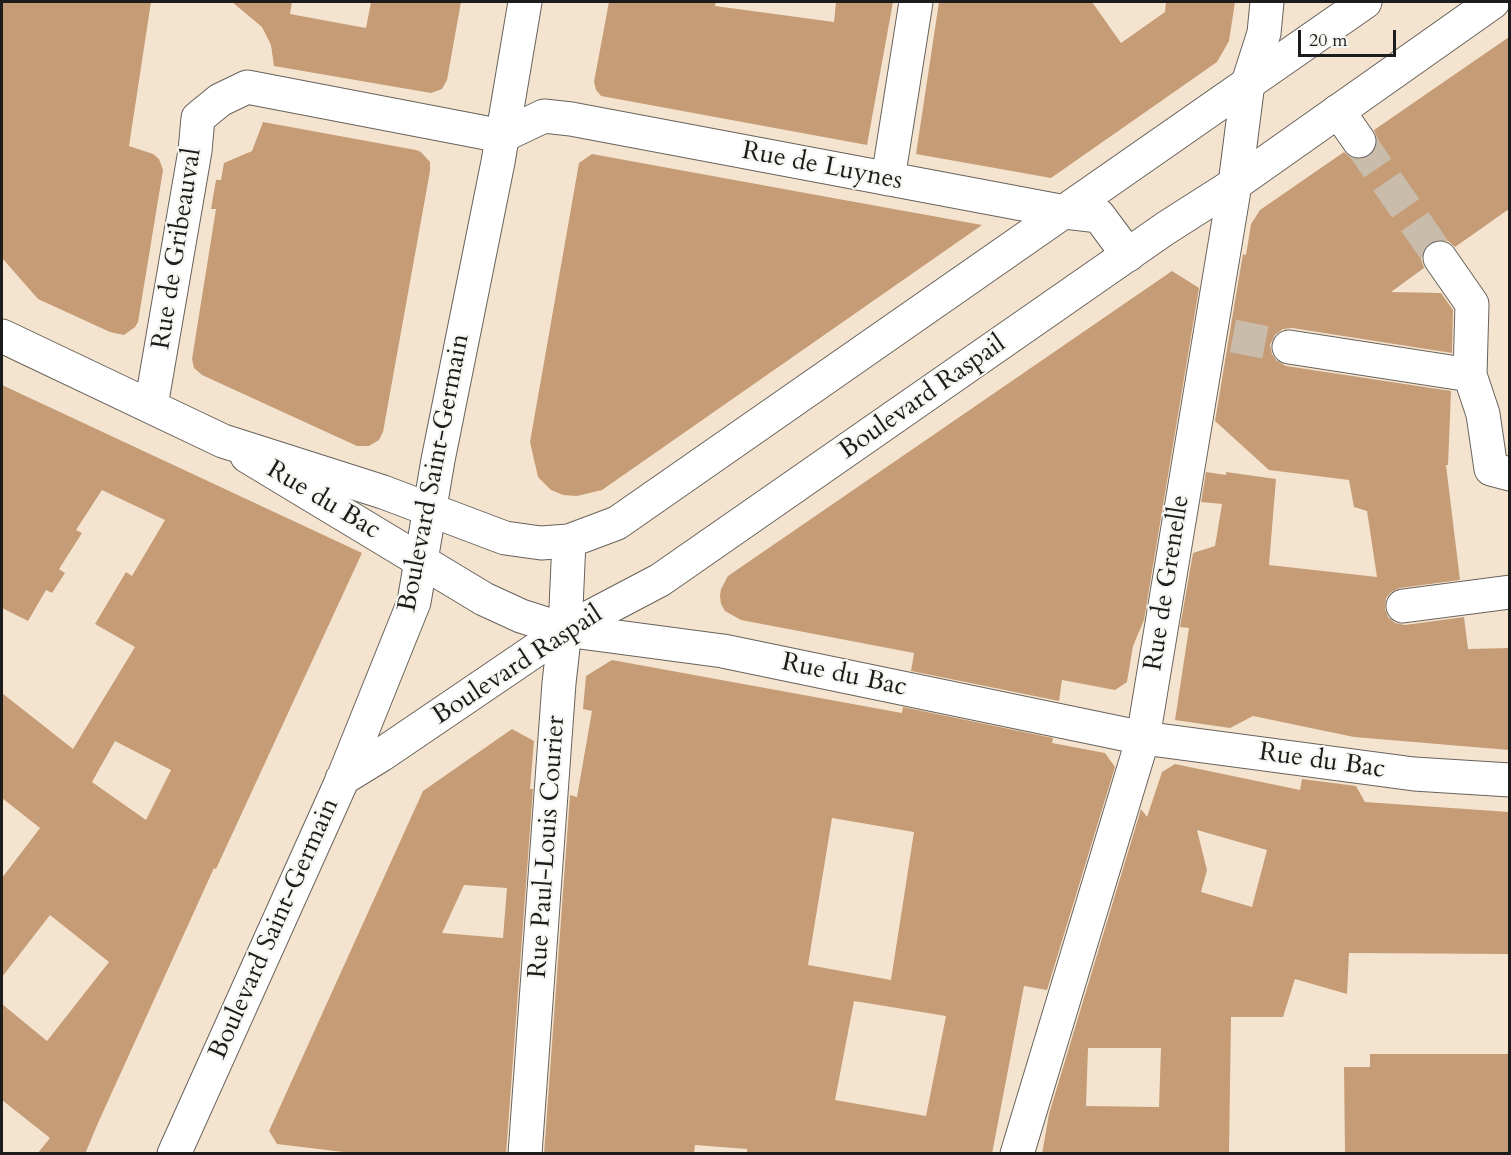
<!DOCTYPE html>
<html>
<head>
<meta charset="utf-8">
<style>
  body { margin:0 }
  #map { position:relative; width:1511px; height:1155px; overflow:hidden; background:#f4e4cf; font-family:Cardo,serif }
  canvas { display:block }
  .frame { position:absolute; inset:0; border:3px solid #1c1c1c; pointer-events:none }
  .scale { position:absolute; left:1298px; top:30px; width:98px; height:27px; box-sizing:border-box; border:3px solid #1c1c1c; border-top:0; padding-left:8px; font-size:18px; line-height:21px; white-space:nowrap; color:#1c1c1c; -webkit-text-stroke:4px #f6f6f2; paint-order:stroke }
</style>
</head>
<body>
<div id="map">
<canvas width="1511" height="1155"></canvas>
<div class="frame"></div>
<div class="scale">20 m</div>
</div>
<script>
const g = document.querySelector('canvas').getContext('2d');
g.lineJoin = 'round';
function fill(path, color) { g.fillStyle = color; g.fill(path, 'evenodd'); }
const shape = rows => new Path2D(rows.map(r => 'M' + r).join(''));
function trace(path, color, width, dash) { g.strokeStyle = color; g.lineWidth = width; g.lineCap = dash ? 'butt' : 'round'; g.setLineDash(dash || []); g.stroke(path); }
function write(font, color, halo, rows, align = 'center') {
  g.font = font + ' Cardo,serif'; g.lineWidth = 4.5; g.setLineDash([]); g.textBaseline = 'middle'; g.strokeStyle = halo; g.fillStyle = color; for (const [text, x, y, turn = 0] of rows) {
    g.save(); g.translate(x, y); g.rotate((+turn || 0) * Math.PI / 180); g.textAlign = isNaN(turn) ? turn : align; if (halo) g.strokeText(text, 0, 0); g.fillText(text, 0, 0); g.restore();
  }
}
const building = shape([
  [2,2,151,2,129,146,153,154,159,159,163,170,138,322,135,327,124,335,110,332,38,299,2,258],
  [232,2,292,2,290,14,366,28,371,2,461,2,447,80,442,89,431,93,274,66,271,45,262,27],
  [609,2,716,2,715,6,834,22,836,2,893,2,867,145,601,96,596,90,594,82],
  [939,2,1092,2,1121,43,1165,12,1166,2,1235,2,1229,41,1217,62,1051,178,916,154],
  [1509,37,1509,209,1455,247,1448,241,1439,239,1429,243,1423,250,1421,259,1424,268,1391,292,1441,293,1453,310,1452,353,1292,328,1283,329,1275,335,1270,345,1272,354,1277,361,1286,366,1451,391,1448,465,1446,465,1460,580,1400,588,1391,592,1386,598,1385,609,1388,617,1395,623,1405,625,1464,617,1468,649,1509,648,1509,750,1354,737,1253,716,1230,728,1175,720,1189,628,1180,627,1193,553,1215,546,1222,504,1201,502,1206,472,1226,475,1226,472,1276,479,1269,565,1377,577,1367,511,1354,507,1349,480,1269,470,1215,421,1237,289,1243,254,1246,255,1251,224,1260,210,1344,152,1351,158,1360,160,1370,156,1376,148,1378,140,1374,130],
  [263,122,416,150,421,152,430,162,430,171,383,432,379,440,369,446,357,446,202,375,194,368,192,359,216,209,211,209,216,180,221,180,224,163,252,151],
  [592,154,833,198,982,225,602,490,577,496,563,495,551,490,538,477,530,442,579,163],
  [1172,271,1199,288,1144,620,1133,646,1127,682,1115,690,1062,680,1059,701,911,671,914,653,741,620,725,611,721,604,720,596,721,589,728,576],
  [2,385,362,553,216,869,214,868,98,1123,85,1154,37,1154,50,1138,2,1100,2,1004,47,1041,109,962,50,915,2,977,2,878,40,828,2,798,2,693,73,749,135,647,95,624,126,572,132,576,165,520,102,490,76,530,82,533,59,569,65,573,52,593,46,590,28,621,2,608],
  [115,741,171,770,146,820,92,782],
  [612,660,902,713,903,707,1053,738,1052,743,1105,753,1115,767,1047,990,1024,986,992,1154,747,1154,747,1149,695,1145,694,1154,544,1154,570,795,577,797,592,711,583,709,586,676],
  [832,818,914,832,891,980,808,965],
  [854,1001,946,1016,926,1116,835,1100],
  [512,729,534,741,530,789,533,789,506,1154,360,1154,277,1144,269,1131,423,791],
  [464,885,507,888,503,938,442,933],
  [1175,764,1300,790,1302,779,1356,786,1365,802,1509,812,1509,954,1349,953,1347,994,1295,979,1283,1017,1231,1017,1229,1154,1042,1154,1049,1114,1141,809,1147,817,1162,772],
  [1197,830,1267,850,1252,907,1201,892,1207,870],
  [1088,1048,1161,1048,1159,1107,1086,1106],
  [1370,1054,1509,1054,1509,1154,1345,1154,1344,1067,1370,1067]
]);
const minorTunnel = shape([
  [1359,141,1440,258],
  [1233,336,1289,347]
]);
const minor = shape([
  [1338,111,1359,141],
  [888,179,916,2],
  [1440,258,1472,304,1470,375],
  [1289,347,1470,375,1483,414,1491,469,1510,474],
  [151,406,195,151,198,118,220,100,247,87,502,136,544,116,571,119,1065,212,1099,216,1128,255],
  [247,456,484,599,521,616,565,630,723,651,1143,738,1414,774,1510,780],
  [1403,606,1510,592],
  [525,1154,559,683,565,630,569,541],
  [1017,1154,1143,738,1235,184,1248,83,1264,33,1267,2]
]);
const major = shape([
  [2,336,223,441,383,492,505,538,541,543,569,541,617,523,1365,2],
  [342,779,381,755,565,630,660,580,1166,228,1235,184,1493,2],
  [174,1154,344,776,414,602,438,460,498,162,525,2]
]);
const streetNames = [
  ["Rue de Luynes",822,167,11],
  ["Rue de Gribeauval",178,249,-81],
  ["Boulevard Raspail",923,398,-35],
  ["Boulevard Saint-Germain",435,473,-79],
  ["Rue du Bac",323,501,31],
  ["Rue de Grenelle",1168,583,-81],
  ["Boulevard Raspail",518,666,-33],
  ["Rue du Bac",844,676,12],
  ["Rue du Bac",1322,762,8],
  ["Rue Paul-Louis Courier",548,847,-86],
  ["Boulevard Saint-Germain",275,929,-66]
];
fill(building, '#c69c77');
trace(minorTunnel, '#c9bcab', 33, [33, 16]);
trace(minor, '#68625b', 35);
trace(major, '#68625b', 35);
trace(minor, '#fff', 33);
trace(major, '#fff', 33);
write('26px', '#1c1c1c', '#f6f6f2', streetNames);
</script>
</body>
</html>
